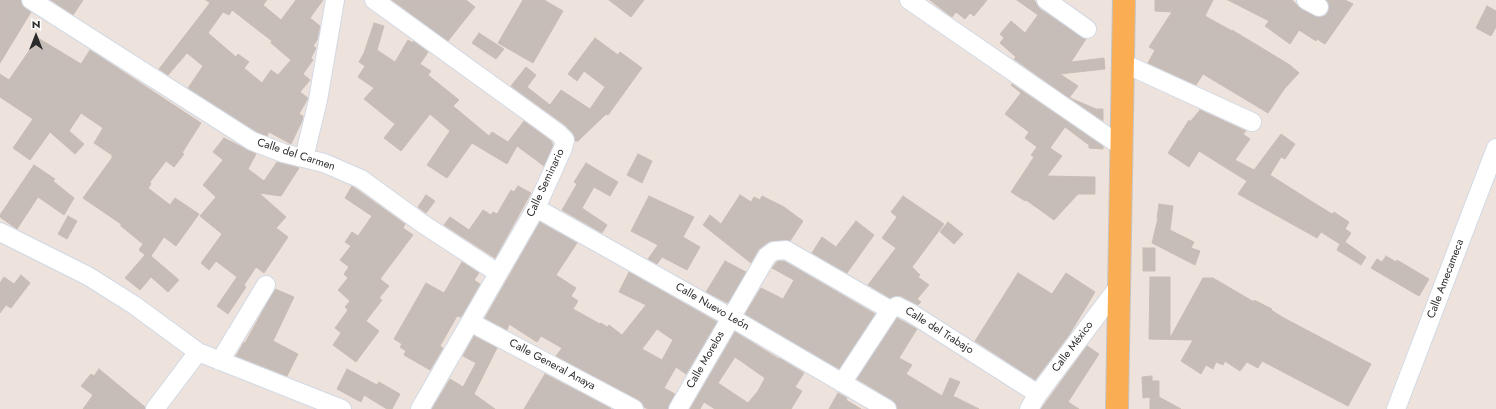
<!DOCTYPE html>
<html>
<head>
<meta charset="utf-8">
<style>
  body { margin:0 }
  #map { position:relative; width:1496px; height:409px; overflow:hidden; background:#eee2dc; font-family:Jost,sans-serif }
  canvas { display:block }
  .north { position:absolute; left:16px; top:16px; width:40px; height:40px; -webkit-text-stroke:3px #fff; paint-order:stroke; rotate:0deg; font-size:11px; font-weight:700; line-height:16px; text-align:center; color:#2b2b2b }
  .north::after { content:''; display:block; margin:auto; width:14px; height:18px; background:#2b2b2b; clip-path:polygon(50% 0,100% 100%,50% 72%,0 100%) }
</style>
</head>
<body>
<div id="map">
<canvas width="1496" height="409"></canvas>
<div class="north">N</div>
</div>
<script>
const g = document.querySelector('canvas').getContext('2d');
g.lineJoin = 'round';
function fill(path, color) { g.fillStyle = color; g.fill(path, 'evenodd'); }
const shape = rows => new Path2D(rows.map(r => 'M' + r).join(''));
function trace(path, color, width, dash) { g.strokeStyle = color; g.lineWidth = width; g.lineCap = dash ? 'butt' : 'round'; g.setLineDash(dash || []); g.stroke(path); }
function write(font, color, halo, rows, align = 'center') {
  g.font = font + ' Jost,sans-serif'; g.lineWidth = 3; g.setLineDash([]); g.textBaseline = 'middle'; g.strokeStyle = halo; g.fillStyle = color; for (const [text, x, y, turn = 0] of rows) {
    g.save(); g.translate(x, y); g.rotate((+turn || 0) * Math.PI / 180); g.textAlign = isNaN(turn) ? turn : align; if (halo) g.strokeText(text, 0, 0); g.fillText(text, 0, 0); g.restore();
  }
}
const building = shape([
  [0,0,21,0,22,5,31,12,0,63,0,0],
  [51,0,83,0,73,15,51,0],
  [206,0,267,0,263,5,281,20,296,0,323,0,310,18,320,26,317,40,313,46,316,48,311,58,313,60,303,74,310,80,300,92,308,98,299,114,303,116,302,121,291,144,269,132,267,136,257,132,188,88,203,66,187,53,168,75,159,69,210,3,206,0],
  [232,10,272,41,271,43,291,60,278,75,271,70,262,83,244,68,249,62,238,54,236,57,208,33,223,12,229,15,232,10],
  [392,0,466,0,475,7,448,41,392,0],
  [523,0,544,0,563,11,533,63,498,43,523,0],
  [609,0,644,0,631,17,609,0],
  [930,0,987,0,974,16,970,13,965,19,956,12,952,17,930,0],
  [1017,0,1034,0,1040,9,1086,39,1071,62,1104,58,1105,69,1060,74,1078,86,1069,98,1014,59,1016,57,1000,43,1004,38,1000,34,1011,21,1025,33,1038,15,1017,0],
  [1155,0,1213,0,1205,16,1232,31,1232,30,1290,65,1299,73,1285,88,1268,113,1203,74,1196,85,1148,63,1155,50,1149,47,1172,12,1155,11,1155,0],
  [1228,0,1292,0,1301,9,1319,17,1325,16,1328,12,1329,6,1326,0,1345,0,1353,4,1325,44,1317,39,1316,41,1299,30,1290,44,1265,26,1269,21,1228,0],
  [1487,6,1496,11,1496,27,1491,36,1476,28,1487,6],
  [374,23,384,26,377,50,395,62,408,40,413,43,413,41,428,52,420,64,431,71,428,75,459,100,453,106,489,136,492,132,508,142,524,121,551,141,553,145,544,166,517,146,507,164,472,143,447,178,427,165,450,131,430,114,401,151,384,138,395,124,364,99,374,88,358,77,365,66,359,62,364,53,374,23],
  [479,33,504,49,496,59,472,43,479,33],
  [38,38,81,64,90,50,201,123,182,153,184,154,174,167,166,161,150,182,151,184,148,188,170,205,175,198,199,214,176,246,164,237,151,256,179,280,168,292,151,277,140,290,125,278,145,255,139,250,143,244,121,226,121,224,83,198,112,158,112,155,94,143,103,128,81,113,69,131,84,144,75,154,50,132,30,160,13,148,33,119,0,97,0,74,9,80,38,38],
  [595,38,618,55,620,52,642,68,608,115,606,114,578,141,575,141,573,133,565,125,511,86,526,67,536,75,527,87,550,105,561,90,590,109,605,87,584,71,577,81,568,74,595,38],
  [1012,84,1103,146,1103,149,1089,148,1089,145,1065,127,1050,148,1062,156,1047,176,1095,177,1095,194,1078,194,1054,220,1026,200,1025,201,1011,192,1034,157,1031,155,1037,147,1025,138,1029,132,1005,114,1021,93,1011,85,1012,84],
  [1070,98,1096,109,1103,109,1103,121,1070,98],
  [1200,110,1246,131,1243,134,1250,139,1235,160,1254,170,1281,134,1295,144,1285,159,1281,157,1270,175,1311,201,1332,214,1334,212,1349,222,1345,229,1351,233,1345,242,1366,257,1361,265,1337,250,1340,244,1321,232,1317,238,1238,194,1247,181,1199,151,1189,167,1168,153,1189,120,1190,122,1200,110],
  [224,138,256,154,248,169,264,181,277,162,299,168,281,196,259,193,286,217,276,228,288,237,264,273,256,267,244,285,246,287,228,314,217,306,237,277,216,261,209,270,201,263,222,234,200,216,216,197,203,185,223,160,213,152,224,138],
  [638,154,652,161,642,183,627,175,638,154],
  [586,163,618,182,610,196,594,187,582,208,607,225,602,233,562,210,577,184,574,182,586,163],
  [34,165,55,179,53,181,74,198,64,215,38,197,17,229,0,217,0,215,34,165],
  [352,186,405,224,403,228,413,235,380,279,389,286,379,298,382,300,366,321,379,331,356,362,333,345,341,333,335,328,348,310,345,307,350,301,338,290,348,278,344,274,349,267,340,260,351,246,345,242,352,232,358,236,372,216,345,198,352,186],
  [518,186,531,193,495,258,444,225,450,217,469,230,483,210,491,215,493,212,497,214,511,190,514,192,518,186],
  [426,195,435,201,426,213,418,207,426,195],
  [740,195,751,202,754,197,760,200,762,196,784,207,803,221,790,241,773,241,768,242,758,250,751,263,703,225,710,215,721,224,740,195],
  [649,196,694,217,683,237,700,247,687,270,662,257,657,264,648,259,658,245,631,231,649,196],
  [903,196,944,224,912,267,920,275,918,277,929,285,917,299,921,302,918,305,901,296,896,296,890,298,868,285,896,248,882,238,897,217,891,212,903,196],
  [1159,204,1173,206,1170,230,1194,242,1191,248,1200,251,1195,265,1152,243,1158,218,1157,218,1159,204],
  [68,216,77,221,67,239,58,234,68,216],
  [856,221,874,235,847,273,812,253,822,237,836,247,856,221],
  [540,222,577,243,556,275,576,288,571,296,578,301,573,309,600,324,601,323,607,327,609,325,622,335,646,305,619,292,629,272,717,322,686,374,676,367,664,388,675,394,668,409,648,409,644,407,639,400,556,356,562,348,541,336,537,342,509,324,507,330,485,318,540,222],
  [657,329,673,340,662,360,642,349,657,329],
  [948,222,963,234,954,244,940,232,948,222],
  [1143,248,1155,248,1155,271,1143,271,1143,248],
  [1386,256,1396,262,1397,260,1429,279,1419,296,1371,268,1377,259,1382,262,1386,256],
  [725,261,746,272,728,303,706,292,725,261],
  [778,261,784,261,875,314,839,369,745,314,761,288,783,299,794,280,772,268,778,261],
  [462,262,479,273,474,280,480,284,461,317,457,316,440,346,443,348,430,370,404,355,406,351,400,347,402,344,394,339,426,283,444,293,462,262],
  [1018,273,1052,294,1066,273,1095,292,1069,335,1035,380,975,341,1018,273],
  [21,275,30,283,11,308,6,305,0,313,0,283,4,277,14,284,21,275],
  [1150,277,1170,277,1170,338,1203,278,1213,278,1254,302,1254,300,1272,309,1271,310,1282,317,1371,364,1348,406,1262,361,1258,368,1247,362,1240,371,1225,361,1223,365,1216,362,1213,369,1206,365,1201,374,1181,361,1193,340,1149,339,1150,277],
  [275,289,294,297,273,341,298,354,287,376,236,356,244,342,245,343,275,289],
  [897,318,917,329,899,358,912,365,906,374,942,396,950,378,960,382,953,396,979,409,898,409,892,400,857,379,897,318],
  [735,332,779,359,779,358,804,373,795,387,802,391,791,409,715,409,704,402,700,409,690,409,735,332],
  [735,357,765,378,758,391,748,403,718,383,735,357],
  [474,336,497,348,474,394,495,409,432,409,450,379,463,387,476,363,463,356,474,336],
  [1087,346,1099,354,1068,402,1079,409,1041,409,1087,346],
  [99,369,145,407,145,409,83,409,93,395,81,386,91,374,94,376,99,369],
  [347,369,377,385,379,382,400,394,392,409,387,409,364,395,361,402,337,389,347,369],
  [545,374,610,408,611,409,524,409,545,374],
  [1152,376,1152,381,1159,381,1159,397,1181,409,1150,409,1150,397,1143,398,1142,377,1152,376],
  [838,393,847,398,846,400,861,409,829,409,838,393]
]);
const minor = shape([
  [31,0,252,141,283,153,324,163,361,179,423,224,498,273],
  [374,0,558,133,565,140,563,148,536,208,420,409],
  [909,0,1121,146],
  [1046,0,1087,29],
  [1306,0,1319,7],
  [1123,63,1252,122],
  [304,158,318,100,335,0],
  [536,208,730,317,887,409],
  [0,232,88,276,134,305,198,352,342,409],
  [470,322,634,409],
  [220,361,266,285],
  [842,383,890,310,897,306,911,313,1038,394],
  [155,409,198,352],
  [678,409,767,256,774,251,786,250,890,310],
  [1029,409,1038,394,1119,286],
  [1396,409,1496,148]
]);
const major = shape([
  [1117,409,1124,0]
]);
const streetNames = [
  ["Calle del Carmen",296,155,18],
  ["Calle Seminario",546,183,-65],
  ["Calle Amecameca",1446,279,-69],
  ["Calle Nuevo León",712,307,30],
  ["Calle del Trabajo",939,331,32],
  ["Calle México",1073,347,-53],
  ["Calle Morelos",706,360,-60],
  ["Calle General Anaya",552,365,28]
];
fill(building, '#c6bcb8');
trace(building, '#c9bdb5', 1);
trace(minor, '#d1d9e5', 20);
trace(major, '#c4c4c4', 24);
trace(minor, '#fff', 18);
trace(major, '#fbad53', 22);
write('11px', '#2b2b2b', '#fff', streetNames);
</script>
</body>
</html>
